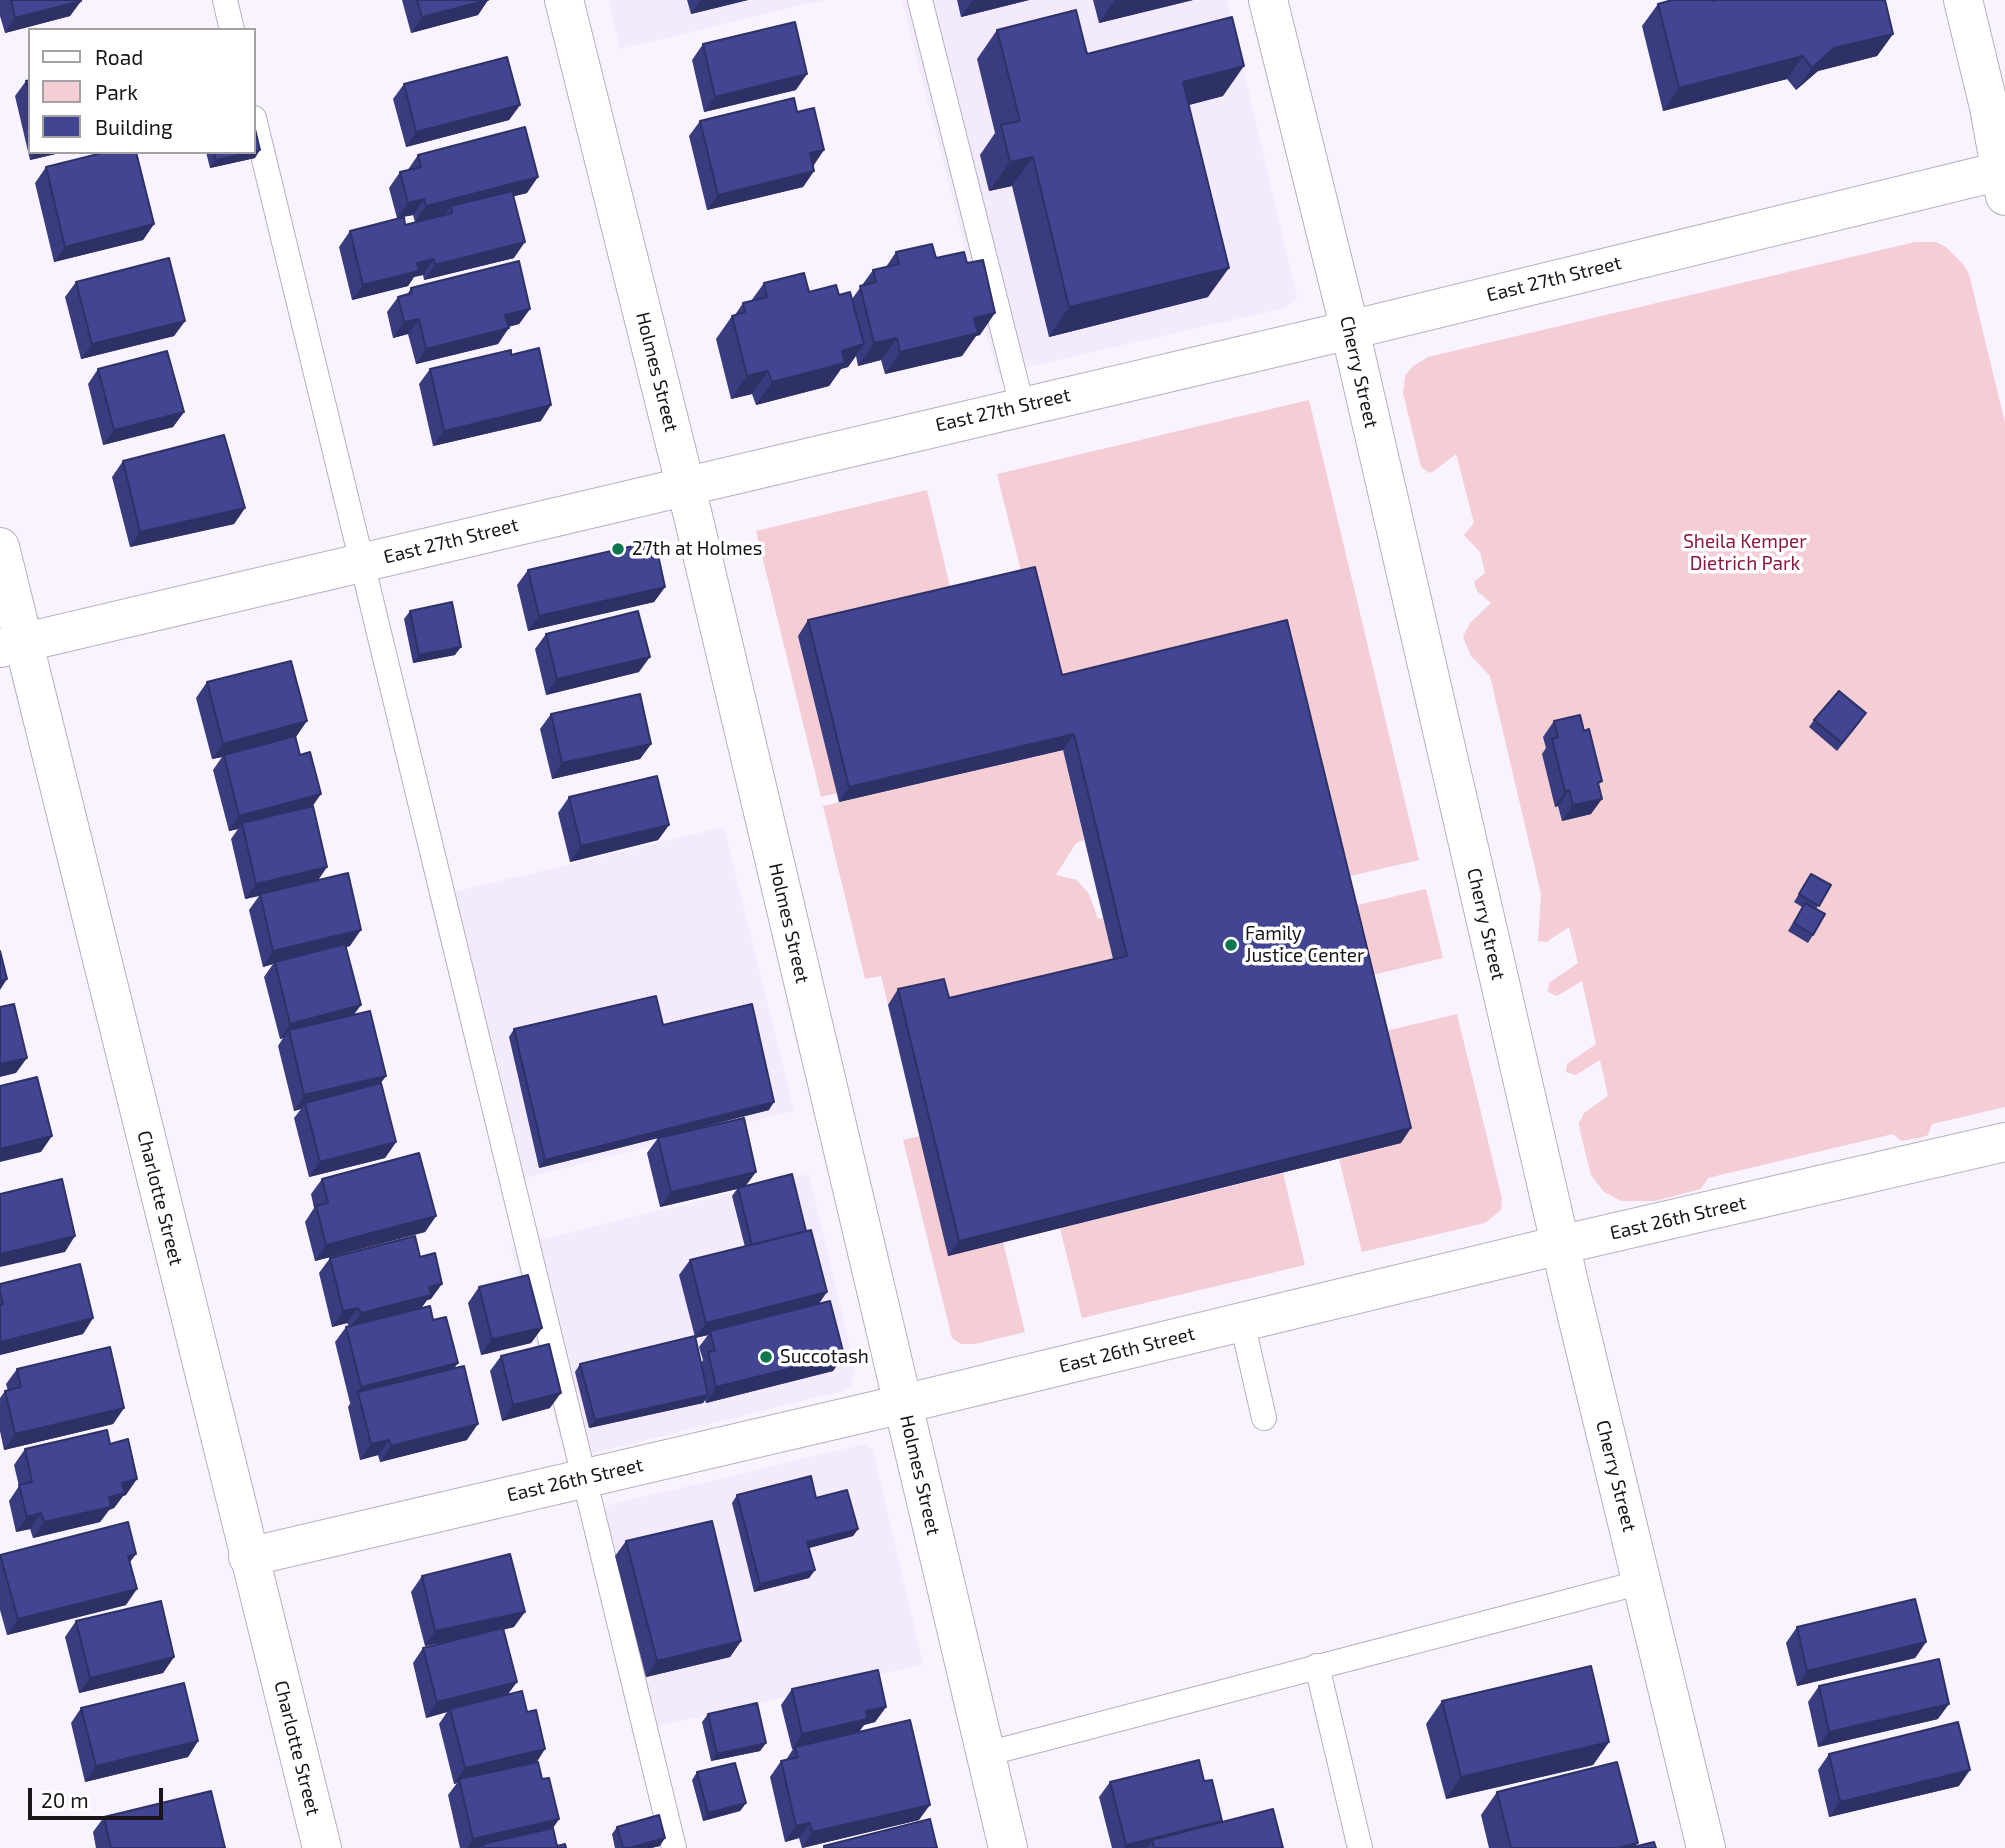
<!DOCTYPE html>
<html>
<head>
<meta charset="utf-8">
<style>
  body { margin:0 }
  #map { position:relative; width:2005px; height:1848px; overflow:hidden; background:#f8f3fe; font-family:"Exo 2",sans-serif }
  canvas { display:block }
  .legend { position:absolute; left:28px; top:28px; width:228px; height:126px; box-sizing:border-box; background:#fff; border:2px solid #a3a1a4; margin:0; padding:9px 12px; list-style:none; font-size:21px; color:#18151b }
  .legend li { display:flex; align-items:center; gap:14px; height:35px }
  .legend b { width:35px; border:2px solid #a3a1a4 }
  .scale { position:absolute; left:28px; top:1788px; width:135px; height:32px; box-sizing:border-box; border:4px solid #18151b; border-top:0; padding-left:9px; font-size:21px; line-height:24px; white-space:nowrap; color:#18151b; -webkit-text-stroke:5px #fff; paint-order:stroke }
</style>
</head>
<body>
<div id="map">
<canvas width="2005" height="1848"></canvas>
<ul class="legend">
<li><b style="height:9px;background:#fff"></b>Road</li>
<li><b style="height:19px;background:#f4cdd5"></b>Park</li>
<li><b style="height:19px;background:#424692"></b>Building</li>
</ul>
<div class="scale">20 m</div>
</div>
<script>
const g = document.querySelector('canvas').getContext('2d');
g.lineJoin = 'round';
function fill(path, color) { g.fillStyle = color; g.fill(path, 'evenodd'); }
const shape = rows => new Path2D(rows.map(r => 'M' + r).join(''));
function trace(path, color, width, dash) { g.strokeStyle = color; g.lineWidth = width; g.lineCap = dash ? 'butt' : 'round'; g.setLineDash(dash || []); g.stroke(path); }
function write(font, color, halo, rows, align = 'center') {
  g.font = font + ' "Exo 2",sans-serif'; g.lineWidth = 7; g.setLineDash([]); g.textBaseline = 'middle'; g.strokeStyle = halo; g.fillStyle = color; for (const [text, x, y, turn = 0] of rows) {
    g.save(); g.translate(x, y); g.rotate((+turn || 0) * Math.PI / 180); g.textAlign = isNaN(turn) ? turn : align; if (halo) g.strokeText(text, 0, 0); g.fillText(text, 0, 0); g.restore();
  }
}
const built = shape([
  [608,0,824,0,620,49],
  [902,0,1227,0,1297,297,1287,306,1276,310,997,374],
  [724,827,794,1111,501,1184,429,898],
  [809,1174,855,1368,851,1386,843,1391,566,1460,511,1247],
  [865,1444,873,1450,923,1664,636,1732,580,1512]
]);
const green = shape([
  [1915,242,1936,242,1946,247,1963,264,1969,274,2005,423,2005,1107,1932,1124,1928,1135,1923,1137,1901,1141,1893,1134,1708,1178,1701,1189,1655,1201,1621,1201,1604,1192,1591,1175,1580,1131,1579,1123,1584,1113,1608,1096,1600,1060,1576,1075,1566,1072,1567,1064,1596,1044,1582,981,1557,996,1548,992,1549,983,1578,963,1569,927,1546,942,1538,941,1541,894,1490,676,1471,656,1463,637,1470,623,1491,603,1477,591,1474,582,1485,573,1480,552,1464,535,1474,523,1456,454,1434,471,1429,473,1421,467,1403,393,1405,376,1412,367,1428,357],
  [1309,400,1419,860,1346,877,1051,691,997,474],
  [927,490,953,599,837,793,821,797,756,531],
  [1063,750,1084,840,1076,843,1056,875,1077,880,1089,894,1098,919,1103,918,1116,971,938,1014,888,1005,881,976,865,979,823,806],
  [1426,889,1443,958,1360,978,1353,906],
  [1457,1014,1502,1199,1501,1210,1485,1223,1362,1252,1339,1159,1373,1034],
  [920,1136,1003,1242,1025,1332,975,1344,961,1344,952,1338,903,1140],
  [1283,1173,1305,1265,1082,1318,1060,1228]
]);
const lane = shape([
  [225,0,232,30],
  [920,0,1022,406],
  [254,118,674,1848],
  [1242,1322,1264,1418],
  [1317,1666,1360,1848],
  [986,1754,1642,1582]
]);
const street = shape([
  [1268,0,1350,330,1570,1287,1706,1848],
  [248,1557,903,1404,1560,1245,2005,1142]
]);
const secondary = shape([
  [564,0,693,516,1008,1848],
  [1963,0,1989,107,2005,196],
  [0,547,322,1848],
  [0,648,1350,330,2005,170]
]);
const wall = shape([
  [0,0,81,0,81,1,70,16,5,33,0,16],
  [402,0,488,0,478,15,411,33],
  [687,0,748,0,691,14],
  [957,0,1029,0,961,17],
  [1093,0,1193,0,1099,23],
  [1712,1,1893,34,1877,56,1818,71,1796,90,1787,79,1663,111,1642,26,1658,4],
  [997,30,1087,54,1223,96,1189,105,1208,297,1049,337,1012,186,989,191,980,155,995,133,977,59],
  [703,44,796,90,704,112,692,60],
  [30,80,30,152,64,152,30,160,15,96,26,81],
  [404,84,520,105,509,120,406,147,393,99],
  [797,112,814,165,814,171,803,187,707,210,689,136,700,121],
  [206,152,254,152,255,158,210,168],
  [418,155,527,193,514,196,514,258,424,280,423,275,414,277,408,286,352,300,339,247,350,231,405,225,445,214,415,222,413,215,397,218,389,188,400,172,407,171],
  [46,167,154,224,143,240,54,262,35,183],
  [896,252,936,258,980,335,976,336,962,356,885,374,881,360,858,366,856,356,848,367,841,369,829,386,756,405,752,394,731,399,716,339,732,316,735,315,743,303,751,301,764,283,809,292,839,295,852,299,873,270,886,267],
  [76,282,185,321,174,336,81,359,65,297],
  [411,288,530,309,519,324,508,327,498,344,416,364,408,334,393,338,387,312,398,297,407,295],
  [98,369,184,412,173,427,103,445,88,384],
  [430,369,541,421,433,446,419,384],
  [123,461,245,508,234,524,130,547,112,477],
  [528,570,665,587,654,602,528,631,517,585],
  [410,611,455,655,413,663,404,619],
  [808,620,1062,675,1401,1143,948,1256,888,1005,898,989,949,998,1113,959,1063,750,839,802,798,636],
  [546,634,639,672,546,695,535,649],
  [207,682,296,737,313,807,318,881,350,946,346,947,354,1015,386,1076,380,1083,396,1142,385,1158,309,1177,294,1118,301,1109,294,1111,278,1046,283,1038,280,1039,264,977,273,964,263,967,249,910,259,896,245,899,231,839,238,829,229,831,213,770,222,757,212,759,196,698],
  [551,714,651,744,640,759,552,779,540,729],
  [1814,720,1861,721,1837,751,1809,727],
  [1554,721,1599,786,1591,814,1562,821,1558,806,1555,807,1542,754,1546,748,1543,737],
  [569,797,669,825,658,840,570,862,558,813],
  [1811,874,1831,885,1816,909,1813,935,1808,943,1788,931,1802,907,1794,902],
  [663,1025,769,1110,659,1138,746,1186,819,1304,844,1355,833,1371,706,1403,705,1400,703,1403,589,1428,575,1372,580,1364,695,1337,679,1275,690,1260,745,1247,732,1196,737,1189,660,1207,647,1153,658,1138,539,1168,509,1037,514,1029],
  [708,1335,699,1347,703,1360,701,1363,695,1338],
  [322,1179,436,1216,425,1232,315,1261,305,1222,314,1208,311,1194],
  [420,1257,431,1299,427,1300,421,1308,433,1320,454,1369,467,1440,380,1462,378,1455,360,1460,348,1407,351,1402,350,1403,335,1342,346,1327,349,1326,347,1323,332,1327,319,1273,330,1258],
  [0,1284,93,1318,83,1334,0,1355],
  [479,1287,542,1328,531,1343,481,1355,468,1303],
  [501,1356,550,1408,502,1421,490,1371],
  [17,1369,124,1408,113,1424,4,1450,0,1431,0,1398,5,1391,8,1391,6,1384],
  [110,1444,126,1495,123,1496,114,1508,109,1510,100,1522,33,1538,30,1529,16,1532,9,1501,19,1486,14,1465,25,1449],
  [737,1495,816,1498,858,1529,853,1536,809,1548,815,1570,809,1578,754,1592,732,1503],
  [626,1541,741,1641,730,1657,646,1677,615,1556],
  [0,1555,130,1563,126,1605,7,1635,0,1610],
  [422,1576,514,1627,503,1630,508,1695,536,1762,542,1779,559,1819,553,1828,557,1846,566,1848,460,1848,448,1795,457,1783,454,1784,439,1724,447,1712,426,1718,413,1663,423,1648,460,1639,425,1646,411,1592],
  [76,1621,174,1657,163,1673,79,1693,65,1637],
  [1797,1627,1926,1642,1915,1658,1797,1686,1786,1643],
  [1819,1686,1938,1719,1818,1747,1808,1702],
  [792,1689,886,1707,875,1722,864,1725,858,1732,919,1820,802,1848,799,1838,785,1842,770,1777,781,1761,786,1760,793,1749,792,1749,781,1705],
  [1442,1701,1609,1742,1593,1765,1446,1799,1426,1724],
  [81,1708,198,1741,188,1757,85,1782,71,1723],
  [708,1714,766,1743,760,1751,711,1761,702,1722],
  [1829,1754,1959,1786,1829,1817,1818,1770],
  [697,1772,746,1803,740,1811,703,1821,692,1780],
  [1204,1781,1222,1821,1221,1822,1283,1848,1112,1848,1099,1797,1110,1782],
  [1497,1792,1635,1846,1656,1848,1489,1848,1481,1815],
  [104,1817,225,1848,96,1848,93,1832],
  [617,1827,660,1846,651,1848,615,1848,612,1834]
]);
const shadedWall = shape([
  [488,0,478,15,411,33,422,17],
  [701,0,748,0,691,14],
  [973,0,1029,0,961,17],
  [1115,0,1193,0,1099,23],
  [81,1,70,16,5,33,15,18],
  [1893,34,1877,56,1818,71,1796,90,1812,68,1834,48],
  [1803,56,1787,79,1663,111,1679,88],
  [1244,66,1223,96,1162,112,1183,82],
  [807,74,796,90,704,112,715,97],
  [520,105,509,120,406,147,416,132],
  [260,150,255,158,210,168,216,160],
  [824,150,814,165,799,168,810,153],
  [36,152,64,152,30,160],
  [1033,157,1012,186,989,191,1010,162],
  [814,171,803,187,707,210,718,195],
  [538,177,527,193,452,212,451,206,445,214,415,222,426,206],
  [424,199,413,215,397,218,408,203],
  [154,224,143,240,54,262,65,247],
  [525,242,514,258,424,280,435,265],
  [434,259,423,275,414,277,408,286,352,300,363,285,417,263],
  [1229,268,1208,297,1049,337,1069,307],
  [530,309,519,324,495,330,505,315],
  [995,313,980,335,976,336,962,356,885,374,900,352,974,318],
  [419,319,408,334,393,338,404,322],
  [185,321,174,336,81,359,92,344],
  [509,328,498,344,416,364,426,349],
  [897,338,881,360,858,366,874,343],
  [864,344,848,367,841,369,829,386,756,405,772,382,842,351],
  [768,371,752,394,731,399,747,376],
  [551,405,541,421,433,446,444,431],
  [184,412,173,427,103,445,114,430],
  [245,508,234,524,130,547,140,532],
  [665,587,654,602,528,631,539,616],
  [461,647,455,655,413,663,419,655],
  [650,657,639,672,546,695,557,679],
  [307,721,296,737,224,756,224,755,222,757,212,759,223,744],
  [1074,734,1063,750,839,802,849,787],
  [651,744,640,759,552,779,562,763],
  [1569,790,1558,806,1555,807,1565,791],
  [321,794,310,810,242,823,238,829,229,831,239,816],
  [1602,799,1591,814,1562,821,1573,805],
  [669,825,658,840,570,862,581,846],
  [327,867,317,882,245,899,256,884],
  [361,930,350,946,275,964,275,962,273,964,263,967,273,951],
  [7,979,0,990,0,981],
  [361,1005,350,1020,289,1030,283,1038,280,1039,290,1024],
  [27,1058,16,1073,0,1077,0,1064],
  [386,1076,375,1091,305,1103,301,1109,294,1111,304,1095],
  [774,1102,769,1110,539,1168,545,1160],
  [1411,1128,1401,1143,948,1256,959,1241],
  [52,1136,41,1152,0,1162,0,1149],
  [396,1142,385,1158,309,1177,320,1162],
  [756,1172,745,1187,660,1207,671,1192],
  [436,1216,425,1232,315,1261,326,1245],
  [75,1236,65,1252,0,1267,0,1254],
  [442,1284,431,1299,427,1300,420,1310,350,1328,361,1313,429,1287],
  [827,1292,816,1308,710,1331,708,1335,695,1338,706,1323],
  [358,1308,347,1323,332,1327,343,1311],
  [93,1318,83,1334,0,1355,0,1343,1,1342],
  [542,1328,531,1343,481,1355,492,1339],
  [844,1355,833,1371,706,1403,716,1387],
  [458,1363,447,1379,358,1392,350,1403,361,1387],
  [561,1393,550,1408,502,1421,513,1405],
  [708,1395,703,1403,589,1428,595,1420],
  [124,1408,113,1424,4,1450,15,1434],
  [478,1424,467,1440,380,1462,391,1446],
  [389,1440,378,1455,360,1460,371,1444],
  [137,1479,126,1495,123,1496,114,1508,109,1510,100,1522,33,1538,44,1522,109,1497,122,1483],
  [41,1513,30,1529,16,1532,27,1517],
  [858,1529,853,1536,802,1550,807,1542],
  [136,1554,125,1569,128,1556],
  [815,1570,809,1578,754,1592,760,1584],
  [137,1589,126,1605,7,1635,18,1619],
  [525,1612,514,1627,425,1646,435,1631],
  [741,1641,730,1657,646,1677,657,1661],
  [1926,1642,1915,1658,1797,1686,1807,1671],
  [174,1657,163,1673,79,1693,90,1678],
  [517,1682,506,1697,450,1709,447,1712,426,1718,437,1702],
  [1949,1704,1938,1719,1818,1747,1829,1732],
  [886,1707,875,1722,864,1725,857,1735,795,1747,792,1749,802,1734,866,1711],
  [198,1741,188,1757,85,1782,96,1766],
  [1609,1742,1593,1765,1446,1799,1461,1777],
  [766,1743,760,1751,711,1761,717,1754],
  [545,1749,535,1765,459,1779,457,1783,454,1784,465,1768],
  [1970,1770,1959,1786,1829,1817,1840,1802],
  [746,1803,740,1811,703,1821,708,1813],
  [930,1805,919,1820,802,1848,812,1832],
  [559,1819,548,1835,483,1844,481,1848,467,1848,473,1839],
  [1222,1821,1212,1836,1152,1840,1147,1848,1124,1848,1126,1845],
  [810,1823,799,1838,785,1842,796,1826],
  [665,1838,660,1846,651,1848,629,1848],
  [1638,1843,1634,1848,1618,1848]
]);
const building = shape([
  [11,0,81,0,81,1,15,18,11,0],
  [417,0,488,0,422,17,417,0],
  [1672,0,1712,0,1712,1,1717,0,1885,0,1893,34,1834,48,1812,68,1803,56,1679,88,1658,4,1672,0],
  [1076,10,1087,54,1232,17,1244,66,1183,82,1229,268,1069,307,1033,157,1010,162,1001,125,1020,121,997,30,1076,10],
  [795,22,807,74,715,97,703,44,795,22],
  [507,57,520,105,416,132,404,84,507,57],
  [30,80,30,96,26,81,30,80],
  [794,98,797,112,814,108,824,150,810,153,814,171,718,195,700,121,794,98],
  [254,125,260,150,254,152,254,125],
  [525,127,538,177,426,206,424,199,408,203,400,172,421,167,418,155,525,127],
  [106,152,136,152,154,224,65,247,46,167,106,152],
  [214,152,251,152,216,160,214,152],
  [512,191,525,242,435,265,434,259,417,263,419,271,363,285,350,231,404,217,405,225,452,213,451,206,512,191],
  [932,244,936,258,964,252,967,263,983,260,995,313,974,318,978,333,900,352,897,338,874,343,860,286,876,282,873,270,899,264,896,252,932,244],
  [169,258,185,321,92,344,76,282,169,258],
  [519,261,530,309,505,315,509,328,426,349,419,319,404,322,398,297,412,293,411,288,519,261],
  [804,273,809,292,836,285,839,295,850,292,864,344,842,351,845,363,772,382,768,371,747,376,732,316,745,312,743,303,767,297,764,283,804,273],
  [539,348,551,405,444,431,430,369,511,350,511,355,539,348],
  [167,351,184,412,114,430,98,369,167,351],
  [224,435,245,508,140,532,123,461,224,435],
  [655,541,665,587,539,616,528,570,655,541],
  [1035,567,1062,675,1287,620,1411,1128,959,1241,898,989,944,979,949,998,1127,956,1074,734,849,787,808,620,1035,567],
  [452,602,461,647,419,655,410,611,452,602],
  [638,611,650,657,557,679,546,634,638,611],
  [291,661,307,721,223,744,207,682,291,661],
  [1839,691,1866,713,1842,743,1814,720,1839,691],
  [640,694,651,744,562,763,551,714,640,694],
  [1580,715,1584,731,1589,729,1602,781,1598,783,1602,799,1573,805,1569,790,1565,791,1552,739,1558,737,1554,721,1580,715],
  [295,736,300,755,310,752,321,794,239,816,224,755,295,736],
  [657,776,669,825,581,846,569,797,657,776],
  [313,806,327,867,256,884,242,823,313,806],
  [348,873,361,930,273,951,260,894,348,873],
  [1811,874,1831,885,1819,906,1799,894,1811,874],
  [1805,903,1825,914,1813,935,1794,923,1805,903],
  [345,944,361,1005,290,1024,275,962,345,944],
  [0,951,7,979,0,981,0,951],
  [656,996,663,1025,752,1004,774,1102,545,1160,514,1029,656,996],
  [14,1004,27,1058,0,1064,0,1007,14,1004],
  [370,1011,386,1076,304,1095,289,1030,370,1011],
  [37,1077,52,1136,0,1149,0,1086,37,1077],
  [381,1083,396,1142,320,1162,305,1103,381,1083],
  [744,1118,756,1172,671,1192,658,1138,744,1118],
  [419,1153,436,1216,326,1245,316,1206,328,1203,322,1179,419,1153],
  [792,1174,806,1231,752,1245,738,1188,792,1174],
  [62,1179,75,1236,0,1254,0,1194,62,1179],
  [811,1230,827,1292,706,1323,690,1260,811,1230],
  [415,1236,420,1257,435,1253,442,1284,429,1287,431,1295,361,1313,358,1308,343,1311,330,1258,415,1236],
  [80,1264,93,1318,1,1342,0,1337,0,1305,3,1304,0,1292,0,1284,80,1264],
  [528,1275,542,1328,492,1339,479,1287,528,1275],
  [830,1301,844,1355,716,1387,708,1352,715,1351,710,1331,830,1301],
  [430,1306,433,1320,446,1317,458,1363,361,1387,346,1327,430,1306],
  [695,1336,708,1395,595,1420,580,1364,695,1336],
  [549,1344,561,1393,513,1405,501,1356,549,1344],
  [110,1347,124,1408,15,1434,5,1391,21,1387,17,1369,110,1347],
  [464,1366,478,1424,391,1446,389,1440,371,1444,358,1392,464,1366],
  [107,1430,110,1444,128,1439,137,1479,122,1483,125,1493,109,1497,111,1507,44,1522,41,1513,27,1517,19,1485,32,1482,25,1449,107,1430],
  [811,1476,816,1498,847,1490,858,1529,807,1542,815,1570,760,1584,737,1495,811,1476],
  [712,1521,741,1641,657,1661,626,1541,712,1521],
  [128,1522,136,1554,128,1556,137,1589,18,1619,0,1555,128,1522],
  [510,1554,525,1612,435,1631,422,1576,510,1554],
  [1915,1599,1926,1642,1807,1671,1797,1627,1915,1599],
  [161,1601,174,1657,90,1678,76,1621,161,1601],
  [503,1628,517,1682,437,1702,423,1648,503,1628],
  [1939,1659,1949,1704,1829,1732,1819,1686,1939,1659],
  [1591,1666,1609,1742,1461,1777,1442,1701,1591,1666],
  [878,1670,886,1707,866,1711,867,1719,802,1734,792,1689,878,1670],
  [184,1683,198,1741,96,1766,81,1708,184,1683],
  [522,1691,527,1712,536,1710,545,1749,465,1768,450,1709,522,1691],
  [757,1703,766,1743,717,1754,708,1714,757,1703],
  [910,1720,930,1805,812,1832,810,1823,796,1826,781,1761,798,1757,795,1747,910,1720],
  [1958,1722,1970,1770,1840,1802,1829,1754,1958,1722],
  [1199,1760,1204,1781,1212,1780,1222,1821,1126,1845,1110,1782,1199,1760],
  [538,1762,542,1779,549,1778,559,1819,473,1839,459,1779,538,1762],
  [1617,1762,1638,1843,1618,1848,1511,1848,1497,1792,1617,1762],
  [735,1763,746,1803,708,1813,697,1772,735,1763],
  [211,1791,225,1848,111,1848,104,1817,211,1791],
  [1273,1809,1283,1848,1154,1848,1152,1840,1273,1809],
  [659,1815,665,1838,629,1848,623,1848,617,1827,659,1815],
  [930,1819,937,1848,824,1848,824,1846,930,1819],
  [553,1828,557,1846,565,1844,566,1848,484,1848,483,1844,553,1828],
  [1654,1842,1656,1848,1629,1848,1654,1842]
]);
const markers = [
  [618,549,7,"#0f7750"],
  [1231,945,7,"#0f7750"],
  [766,1357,7,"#0f7750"]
];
const streetNames = [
  ["East 27th Street",1554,279,-14],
  ["Holmes Street",657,372,76],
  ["Cherry Street",1359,372,77],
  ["East 27th Street",1003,410,-13],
  ["East 27th Street",451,541,-14],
  ["Holmes Street",789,923,77],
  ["Cherry Street",1486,924,77],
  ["Charlotte Street",160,1198,76],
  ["East 26th Street",1678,1218,-13],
  ["East 26th Street",1127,1350,-14],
  ["Holmes Street",920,1475,77],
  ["Cherry Street",1616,1476,76],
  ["East 26th Street",575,1480,-13],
  ["Charlotte Street",297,1748,76]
];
const parkNames = [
  ["Sheila Kemper",1745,542],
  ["Dietrich Park",1745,564]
];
const poiNames = [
  ["27th at Holmes",632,549],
  ["Family",1245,934],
  ["Justice Center",1245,956],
  ["Succotash",780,1357]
];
fill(built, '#f3eafd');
fill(green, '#f4cdd5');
trace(lane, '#b7afbf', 26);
trace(street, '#b7afbf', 40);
trace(secondary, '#b7afbf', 40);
trace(lane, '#fff', 24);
trace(street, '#fff', 38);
trace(secondary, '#fff', 38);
fill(wall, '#393c7e');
fill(shadedWall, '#2e3166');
fill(building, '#424692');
trace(building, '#2e3166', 2);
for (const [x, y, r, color] of markers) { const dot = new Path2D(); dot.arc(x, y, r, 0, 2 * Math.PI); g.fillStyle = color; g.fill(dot); trace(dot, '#fff', 2.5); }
write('19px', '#18151b', '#fff', streetNames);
write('19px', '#8c1743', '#fff', parkNames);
write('19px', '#18151b', '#fff', poiNames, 'left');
</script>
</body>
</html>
